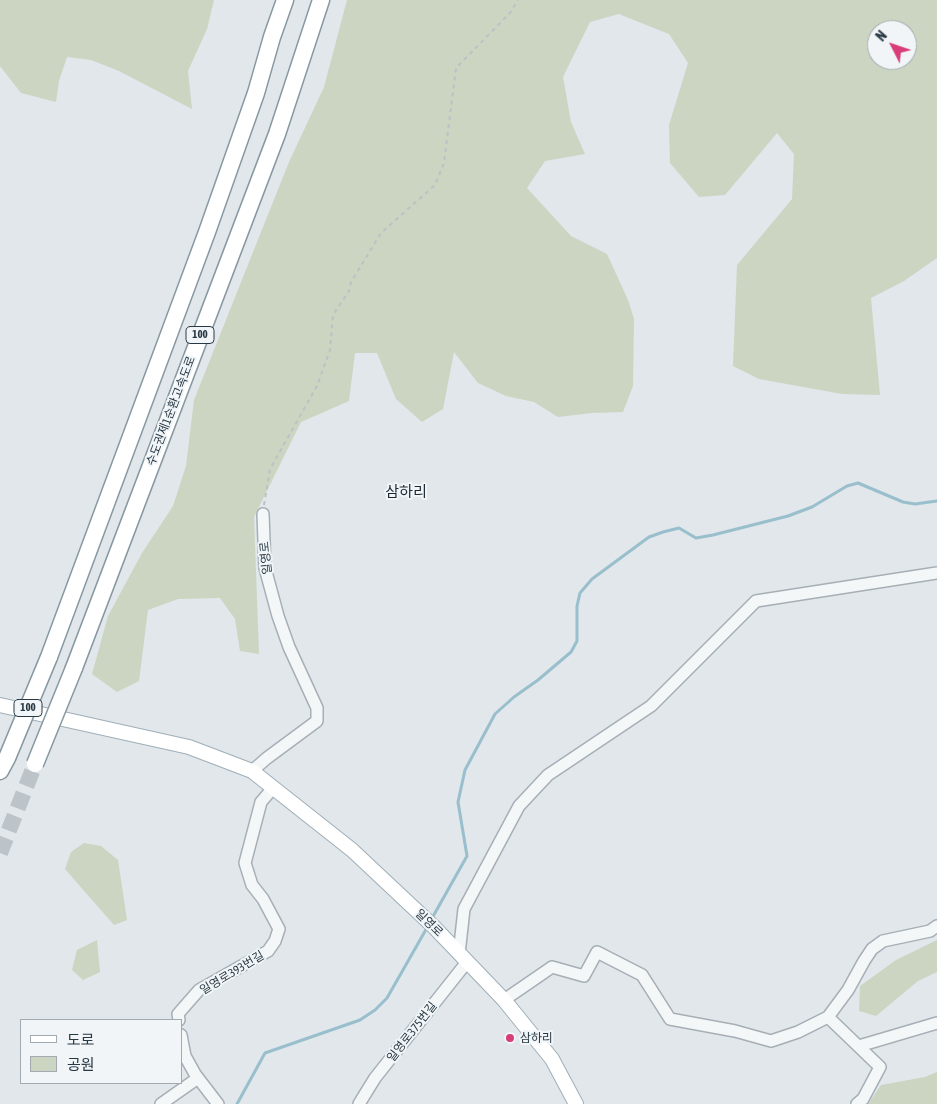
<!DOCTYPE html>
<html>
<head>
<meta charset="utf-8">
<style>
  body { margin:0 }
  #map { position:relative; width:937px; height:1104px; overflow:hidden; background:#e1e7eb; font-family:"Asap Condensed","Noto Sans KR",sans-serif }
  canvas { display:block }
  .legend { position:absolute; left:20px; top:1019px; width:162px; height:65px; box-sizing:border-box; background:#f1f5f8; border:1px solid #a1aab0; margin:0; padding:6px 9px; list-style:none; font-size:15px; color:#283944 }
  .legend li { display:flex; align-items:center; gap:10px; height:25px }
  .legend b { width:25px; border:1px solid #a1aab0 }
  .north { position:absolute; left:867px; top:20px; width:50px; height:50px; box-sizing:border-box; background:#f1f5f8; border:1px solid #a1aab0; border-radius:50%; rotate:311deg; font-size:14px; font-weight:700; line-height:20px; text-align:center; color:#283944 }
  .north::after { content:''; display:block; margin:auto; width:18px; height:22px; background:#d83d7a; clip-path:polygon(50% 0,100% 100%,50% 72%,0 100%) }
</style>
</head>
<body>
<div id="map">
<canvas width="937" height="1104"></canvas>
<ul class="legend">
<li><b style="height:6px;background:#fff"></b>도로</li>
<li><b style="height:14px;background:#cbd5c1"></b>공원</li>
</ul>
<div class="north">N</div>
</div>
<script>
const g = document.querySelector('canvas').getContext('2d');
g.lineJoin = 'round';
function fill(path, color) { g.fillStyle = color; g.fill(path, 'evenodd'); }
const shape = rows => new Path2D(rows.map(r => 'M' + r).join(''));
function trace(path, color, width, dash) { g.strokeStyle = color; g.lineWidth = width; g.lineCap = dash ? 'butt' : 'round'; g.setLineDash(dash || []); g.stroke(path); }
function write(font, color, halo, rows, align = 'center') {
  g.font = font + ' "Asap Condensed","Noto Sans KR",sans-serif'; g.lineWidth = 4; g.setLineDash([]); g.textBaseline = 'middle'; g.strokeStyle = halo; g.fillStyle = color; for (const [text, x, y, turn = 0] of rows) {
    g.save(); g.translate(x, y); g.rotate((+turn || 0) * Math.PI / 180); g.textAlign = isNaN(turn) ? turn : align; if (halo) g.strokeText(text, 0, 0); g.fillText(text, 0, 0); g.restore();
  }
}
const green = shape([
  [0,0,214,0,207,29,188,71,192,109,119,71,91,60,67,57,59,81,56,102,21,93,0,66],
  [347,0,937,0,937,258,904,281,871,298,880,395,842,394,759,379,733,366,737,265,792,199,794,154,777,133,725,195,699,197,670,163,669,125,688,63,669,34,619,14,590,22,563,77,571,122,585,154,545,161,527,188,571,236,607,254,628,300,634,319,633,386,623,412,592,413,558,417,534,402,506,396,478,383,454,352,443,409,422,422,396,399,377,353,355,353,349,401,301,422,254,517,259,654,240,651,235,619,220,598,178,599,148,610,139,681,117,692,92,674,108,616,142,553,173,506,186,466,194,400,289,162,324,87],
  [877,30,907,30,907,60,877,60],
  [84,843,101,846,118,860,127,920,114,925,65,869,71,852],
  [97,940,100,972,83,980,72,970,77,950],
  [937,940,937,972,918,981,876,1016,859,1011,860,986,896,960],
  [937,1072,937,1104,868,1104,881,1085,925,1077]
]);
const stream = shape([
  [431,920,467,856,458,802,465,770,495,714,514,697,538,680,571,652,577,641,577,606,580,593,592,579,649,537,663,532,679,528,696,538,713,535,788,516,812,507,847,486,858,483,903,502,915,504,937,501],
  [237,1104,265,1053,360,1020,375,1010,387,998,428,926]
]);
const highwayTunnel = shape([
  [0,853,35,764]
]);
const path = shape([
  [264,505,270,469,317,386,330,350,333,315,349,291,351,282,381,233,435,185,444,163,456,68,510,13,518,0]
]);
const minor = shape([
  [252,771,267,758,317,721,317,708,289,647,278,616,265,568,263,514],
  [459,954,464,909,519,806,548,775,651,706,756,601,937,573],
  [504,1000,552,967,584,976,597,952,642,975,670,1019,735,1031,771,1041,798,1032,828,1017,880,1067,863,1099,857,1104],
  [828,1017,848,990,864,961,872,949,883,941,930,931,937,926],
  [179,1020,178,1014,199,990,268,951,275,941,279,929,263,899,252,885,245,863,261,802,273,788],
  [181,1035,185,1056,195,1074,218,1104],
  [859,1046,937,1023],
  [161,1104,198,1078],
  [359,1104,375,1078,467,962]
]);
const major = shape([
  [0,705,189,747,252,771,352,850,434,927,504,1000,552,1059,576,1104]
]);
const highway = shape([
  [49,657,207,232,256,93,272,37,285,0],
  [74,668,277,134,321,0],
  [0,771,7,758]
]);
const highwayBridge = shape([
  [7,758,49,657],
  [35,764,74,668]
]);
const markers = [
  [510,1038,5,"#d83d7a"]
];
const shields = [
  [200,335,28],
  [28,708,28]
];
const shieldNames = [
  ["100",200,335],
  ["100",28,708]
];
const streetNames = [
  ["수도권제1순환고속도로",171,411,-69],
  ["일영로",266,558,-96],
  ["일영로",429,923,44],
  ["일영로393번길",232,973,-31],
  ["일영로375번길",412,1032,-52]
];
const poiNames = [
  ["삼하리",520,1038]
];
const quarterNames = [
  ["삼하리",406,492]
];
fill(green, '#cbd5c1');
trace(stream, '#99bfcd', 3);
trace(highwayTunnel, '#bcc4ca', 16, [16, 8]);
trace(minor, '#a6afb6', 14);
trace(major, '#9faeb7', 16);
trace(highway, '#8798a2', 19);
trace(path, '#bbc2c6', 2, [4, 4]);
trace(minor, '#f4f7f8', 11);
trace(major, '#fff', 14);
trace(highway, '#fff', 16);
trace(highwayBridge, '#8798a2', 19, []);
trace(highwayBridge, '#fff', 16);
for (const [x, y, r, color] of markers) { const dot = new Path2D(); dot.arc(x, y, r, 0, 2 * Math.PI); g.fillStyle = color; g.fill(dot); trace(dot, '#f1f5f8', 2); }
for (const [x, y, w] of shields) { const box = new Path2D(); box.roundRect(x - w / 2, y - 8.5, w, 17, 4); g.fillStyle = '#f1f5f8'; g.fill(box); trace(box, '#283944', 1); }
write('bold 11px', '#283944', null, shieldNames);
write('12px', '#283944', '#f1f5f8', streetNames);
write('12px', '#283944', '#f1f5f8', poiNames, 'left');
write('15px', '#1a2934', '#f1f5f8', quarterNames);
</script>
</body>
</html>
